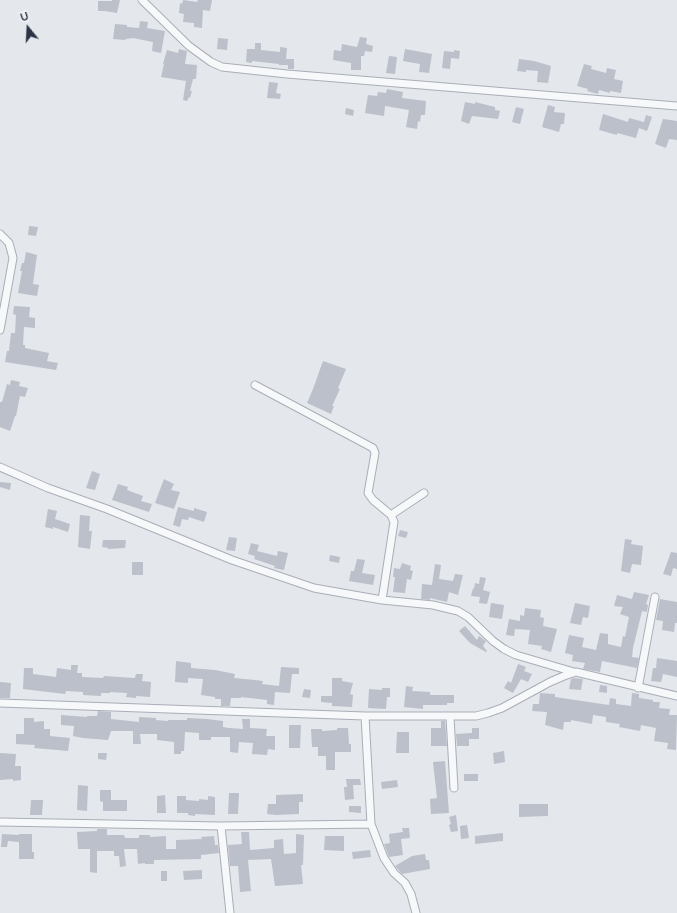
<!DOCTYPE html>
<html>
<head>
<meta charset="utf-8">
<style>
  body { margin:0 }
  #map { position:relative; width:677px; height:913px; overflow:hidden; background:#e4e7ec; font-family:Lato,sans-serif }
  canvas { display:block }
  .north { position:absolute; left:8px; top:8px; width:40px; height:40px; -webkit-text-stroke:3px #f4f6f9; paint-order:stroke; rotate:342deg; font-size:11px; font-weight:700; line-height:16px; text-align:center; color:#2b3445 }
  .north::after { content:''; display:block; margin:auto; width:14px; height:18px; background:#2b3445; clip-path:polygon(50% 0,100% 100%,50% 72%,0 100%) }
</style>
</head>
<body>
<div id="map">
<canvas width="677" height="913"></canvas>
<div class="north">U</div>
</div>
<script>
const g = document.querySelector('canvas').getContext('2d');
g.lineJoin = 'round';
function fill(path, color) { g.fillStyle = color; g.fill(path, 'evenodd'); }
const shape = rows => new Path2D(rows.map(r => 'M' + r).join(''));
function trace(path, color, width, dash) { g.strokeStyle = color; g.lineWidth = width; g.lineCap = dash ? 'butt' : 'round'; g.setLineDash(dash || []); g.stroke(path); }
const building = shape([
  [112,0,120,0,117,13,105,11,98,11,98,1,112,1],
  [183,0,197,2,198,0,212,0,210,11,203,10,202,28,194,27,194,23,183,22,184,14,179,13,180,3,182,4],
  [140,21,148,22,147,28,165,31,161,53,152,51,153,42,133,38,126,39,125,40,113,39,115,24,127,25,127,27,139,28],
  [360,37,367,38,366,44,373,46,372,52,365,51,364,56,361,56,361,70,351,70,351,63,333,60,334,50,341,51,342,44,357,47],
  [218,38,228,39,227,50,217,49],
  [255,43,261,43,261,50,280,52,280,47,287,48,286,59,294,59,294,69,288,69,288,65,279,65,279,64,252,61,252,63,246,62,247,49,255,49],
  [179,49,187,51,185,64,197,65,196,79,193,79,190,91,192,91,190,98,189,97,187,101,183,100,186,81,161,77,164,64,163,64,167,50,178,53],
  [405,49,432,54,429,73,419,72,420,64,403,61],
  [454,50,460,51,459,59,451,58,450,69,442,68,444,51,454,52],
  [389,56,397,57,395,74,386,73],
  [519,59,534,61,551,66,548,83,537,82,538,71,526,70,526,72,517,71],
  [584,64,592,66,591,69,606,73,607,68,616,70,614,79,623,81,621,93,610,91,610,93,599,90,598,94,587,91,588,89,577,86],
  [269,82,278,83,276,93,281,94,280,99,267,98],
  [387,89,403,92,402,98,426,101,425,115,421,115,420,122,418,121,417,129,406,127,409,110,385,106,384,116,365,113,368,95,377,96,378,92,386,93],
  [465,102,475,104,475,102,495,107,495,110,500,111,498,119,472,116,469,124,461,121],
  [548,105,555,107,554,112,565,113,564,124,561,124,559,132,542,127],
  [516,107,524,109,520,124,512,122],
  [346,108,354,110,353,116,345,114],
  [603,114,628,122,629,118,644,122,646,115,652,117,647,131,639,128,636,138,617,133,617,135,599,130],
  [663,119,677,121,677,140,669,139,666,148,655,144],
  [29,226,38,227,36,236,28,235],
  [26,252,37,255,33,284,39,285,37,296,18,293,22,271,20,271,22,263,24,263],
  [14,306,30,307,29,317,35,318,35,328,24,327,23,345,25,345,25,348,49,353,47,361,58,363,56,370,5,362,7,351,9,351,11,333,15,333,16,315,13,314],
  [323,361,346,369,338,388,340,389,332,406,334,406,331,414,307,403,313,389],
  [11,380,20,382,19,386,28,388,25,397,20,396,16,416,15,416,10,431,0,427,0,402,2,402,7,384,10,385],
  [92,471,100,474,95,490,86,488],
  [164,479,174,484,171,490,180,492,174,509,155,503],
  [0,482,11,483,10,490,0,487],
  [118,484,128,487,127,490,143,496,141,501,152,504,149,512,112,500],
  [178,507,194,511,194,508,207,512,204,522,189,517,188,520,182,519,180,527,173,525],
  [48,509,57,511,55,519,70,524,68,532,53,527,53,529,45,527],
  [80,515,90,516,89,531,92,531,90,549,78,547],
  [400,530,408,532,406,538,398,536],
  [229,537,237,538,235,551,226,550],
  [625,539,632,540,631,544,643,546,641,565,632,564,630,573,621,571],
  [103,540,126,540,125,548,108,549,108,548,102,547],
  [251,543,259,545,257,551,277,556,278,551,288,553,284,570,274,568,275,566,254,559,255,556,248,554],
  [671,552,677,553,677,569,673,568,671,576,663,574],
  [330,555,340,557,339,563,329,561],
  [357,559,365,560,362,573,375,575,373,585,349,581,351,571,354,571],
  [132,562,143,562,143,575,132,575],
  [402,563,411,566,410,570,413,571,411,580,407,579,405,593,393,592,395,577,393,577,394,568,400,569],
  [435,564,441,565,439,579,453,581,455,574,463,575,458,595,449,592,447,602,430,598,430,600,421,599,422,584,432,585],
  [480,577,486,578,483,590,490,592,487,604,479,603,480,597,471,596,473,588,474,589,475,583,479,584],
  [634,592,649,595,646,604,648,605,647,612,642,611,633,648,632,657,639,658,637,668,602,661,600,672,583,669,585,663,572,661,573,655,565,653,569,635,584,638,582,647,596,650,600,633,608,634,608,644,621,647,623,636,625,637,629,617,620,614,623,607,614,606,617,595,632,599],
  [660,599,677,602,677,623,675,623,674,632,662,630,663,621,656,620],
  [491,603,504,605,502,619,489,617],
  [575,603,590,606,588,618,583,617,581,625,570,623],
  [525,608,541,610,540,617,544,618,543,626,557,629,551,652,541,649,542,646,528,644,530,630,515,629,514,636,506,635,509,619,520,621,520,615,524,616],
  [465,626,477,640,479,636,486,641,483,646,487,651,486,652,470,643,459,631],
  [657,658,677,661,677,677,663,674,661,682,651,681,653,668,656,668],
  [176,661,191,663,191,668,215,670,235,674,234,678,255,680,263,681,262,684,279,686,281,667,299,668,299,674,292,674,290,693,275,692,274,705,267,704,267,700,241,697,241,698,231,698,230,706,221,706,221,699,215,699,215,697,201,695,203,679,188,678,188,683,175,682],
  [518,664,526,667,524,671,532,674,528,682,521,679,513,693,504,688,508,681,511,683],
  [71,665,78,665,77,673,82,673,82,677,103,678,104,676,135,678,136,674,143,674,142,681,151,682,150,697,136,696,136,698,126,697,127,693,110,692,110,693,101,693,101,696,83,695,83,692,66,691,65,694,23,689,24,668,33,668,33,674,56,677,57,668,71,670],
  [332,678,342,678,342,681,353,683,350,694,353,695,352,707,332,706,332,703,321,702,321,696,332,696],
  [575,678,583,679,581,690,569,689,571,679],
  [0,682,11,683,10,698,0,698],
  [600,685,607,686,607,693,599,692],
  [406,686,413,687,412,691,430,692,430,695,454,695,454,703,447,703,447,705,423,705,423,709,404,707],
  [382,688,390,688,390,697,387,697,386,709,368,708,369,689,382,690],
  [304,689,311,690,310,698,302,697],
  [540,693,555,694,555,697,609,705,610,698,616,699,616,704,631,706,632,693,639,694,639,698,653,700,653,702,660,702,659,708,670,709,669,715,677,715,676,750,667,749,668,743,654,741,656,728,641,725,640,731,619,727,620,724,606,722,606,717,593,715,592,724,571,720,571,722,564,722,563,730,545,725,547,712,532,711,533,704,539,704],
  [98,711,111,712,111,719,139,722,139,717,156,718,156,720,168,721,168,720,187,720,187,718,207,719,223,721,223,727,229,728,243,729,242,719,250,719,250,728,267,729,266,736,275,736,275,750,268,749,267,755,252,754,253,743,239,742,238,753,230,752,230,737,211,737,211,740,199,740,199,733,185,732,184,751,181,751,181,754,174,754,174,742,157,740,157,734,140,734,141,744,133,744,133,731,111,731,108,740,83,738,73,736,74,726,61,725,61,715,87,717,87,716,97,716],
  [24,718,34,718,34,722,44,721,44,729,50,729,50,736,70,738,68,751,34,748,35,745,16,744,16,734,24,734],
  [441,721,445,721,447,746,431,746,431,728,441,728],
  [289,725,301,725,300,748,289,748],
  [337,728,348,728,349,744,351,744,351,752,335,752,335,770,326,770,326,756,318,756,318,747,312,747,311,729,322,729,322,731,337,730],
  [472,728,479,728,479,739,469,739,469,746,457,746,456,734,472,733],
  [397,732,409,732,409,753,396,753],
  [504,751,505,762,494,764,493,753],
  [0,753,16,754,15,766,21,766,21,780,13,781,13,779,0,780],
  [98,753,107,753,106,760,98,759],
  [445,761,449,813,431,814,430,799,437,798,433,762],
  [464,774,478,774,478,781,464,781],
  [346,779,360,779,361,785,353,785,354,799,345,800,344,787,347,787],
  [397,780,398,787,382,789,381,782],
  [78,785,88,786,87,811,77,810],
  [100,790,111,790,111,800,127,800,127,811,103,811,103,802,100,801],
  [229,793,239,793,238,814,228,814],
  [303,794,303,802,299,802,299,814,276,815,267,814,268,804,276,804,276,795],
  [165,795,166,813,157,813,157,796],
  [177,796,186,796,186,800,199,801,199,799,208,800,208,796,215,797,215,815,195,814,195,816,188,815,188,813,177,813],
  [31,800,43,800,42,815,30,815],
  [519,804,548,804,548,816,519,817],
  [349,806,361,806,361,813,349,812],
  [456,815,458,831,451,832,449,825,451,824,449,817],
  [467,825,469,838,461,839,460,826],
  [402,828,409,828,410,838,401,839,403,855,389,857,384,844,390,843,389,834,403,832],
  [97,829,107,829,107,835,124,835,125,838,139,838,139,835,150,835,150,837,166,836,166,849,176,849,176,840,202,839,201,837,214,836,215,845,218,845,219,853,201,855,201,859,154,860,154,864,145,864,145,863,138,864,137,849,124,849,126,866,120,867,119,856,114,856,114,851,97,851,97,873,90,872,90,849,78,849,77,832,97,831],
  [241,832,249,832,250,850,274,848,274,840,283,839,284,854,296,853,296,834,304,835,303,865,301,865,303,884,275,886,271,859,248,860,251,891,240,892,238,866,230,866,228,845,242,844],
  [503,833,503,841,475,844,475,836],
  [2,834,19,835,19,834,32,834,32,852,34,852,34,859,19,859,19,842,8,841,7,847,1,847],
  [325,836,344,836,344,851,324,850],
  [370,850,371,857,353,859,352,852],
  [425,854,426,860,429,860,430,869,402,874,395,866,412,856],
  [202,870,202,879,184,880,183,871],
  [161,871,167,871,167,881,161,881]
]);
const minor = shape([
  [142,0,189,46,211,62,222,67,287,74,677,106],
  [0,234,9,243,13,258,0,330],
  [255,385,373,448,375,453,368,493,373,500,391,515,394,522,382,600],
  [0,467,48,488,107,509,232,560,314,588,382,600,433,605,458,611,468,617,493,641,504,649,516,655,574,672],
  [391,515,424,493],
  [638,688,655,597],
  [0,703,365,716,476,716,488,713,502,708,550,682,564,676,576,672,677,696],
  [365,716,371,824,384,858,394,873,405,883,411,894,416,913],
  [450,717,454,788],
  [0,822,221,826,371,824],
  [221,826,230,913]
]);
fill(building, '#bbc0ca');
trace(minor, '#a9aeb7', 9);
trace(minor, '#f7f8fa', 7);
</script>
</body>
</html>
